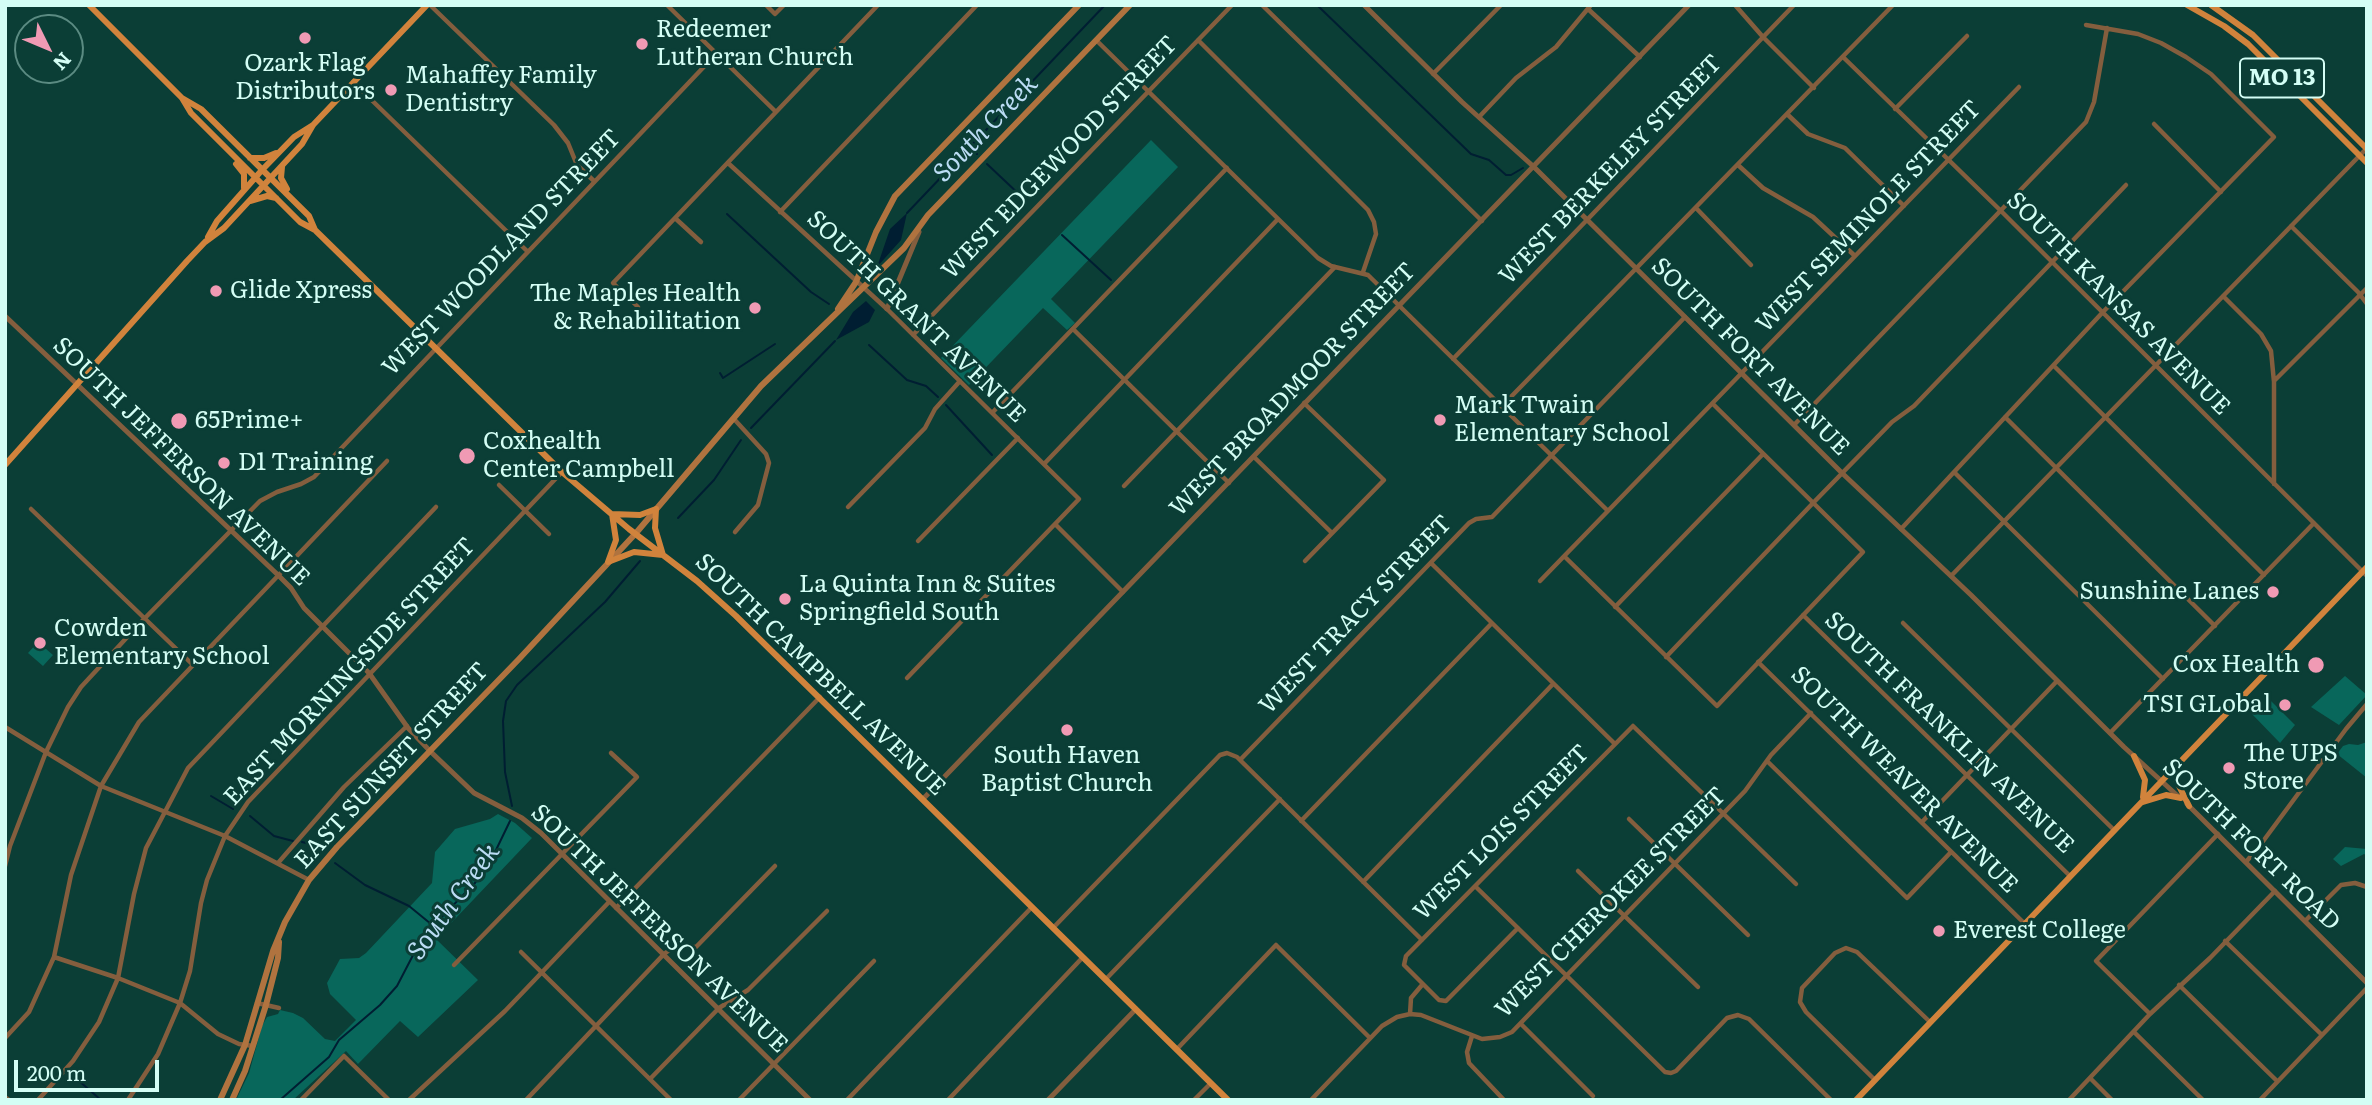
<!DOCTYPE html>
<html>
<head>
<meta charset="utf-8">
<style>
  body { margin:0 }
  #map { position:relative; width:2372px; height:1105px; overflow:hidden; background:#0b3e36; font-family:Literata,serif }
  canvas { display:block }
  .frame { position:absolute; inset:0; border:7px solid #d4fef5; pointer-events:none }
  .north { position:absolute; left:14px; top:14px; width:70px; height:70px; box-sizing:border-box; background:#0b3e36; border:2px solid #5b8b82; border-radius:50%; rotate:133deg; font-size:19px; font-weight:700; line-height:28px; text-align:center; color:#d4fef5 }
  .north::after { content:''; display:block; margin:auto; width:24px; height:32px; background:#f09ab4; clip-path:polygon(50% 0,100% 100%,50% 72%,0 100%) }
  .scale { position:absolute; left:14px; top:1060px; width:145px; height:32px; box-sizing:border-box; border:4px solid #d4fef5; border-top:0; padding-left:9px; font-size:21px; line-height:24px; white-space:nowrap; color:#d4fef5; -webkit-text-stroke:5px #0b3e36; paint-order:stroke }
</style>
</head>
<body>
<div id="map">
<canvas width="2372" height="1105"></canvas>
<div class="frame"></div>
<div class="north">N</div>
<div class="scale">200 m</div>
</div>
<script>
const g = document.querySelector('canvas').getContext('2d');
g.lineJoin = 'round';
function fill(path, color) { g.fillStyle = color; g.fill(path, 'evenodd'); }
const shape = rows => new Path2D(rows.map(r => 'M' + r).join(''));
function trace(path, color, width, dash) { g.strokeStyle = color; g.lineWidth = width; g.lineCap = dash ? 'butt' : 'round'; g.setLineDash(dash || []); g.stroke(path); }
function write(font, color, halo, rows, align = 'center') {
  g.font = font + ' Literata,serif'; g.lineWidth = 6; g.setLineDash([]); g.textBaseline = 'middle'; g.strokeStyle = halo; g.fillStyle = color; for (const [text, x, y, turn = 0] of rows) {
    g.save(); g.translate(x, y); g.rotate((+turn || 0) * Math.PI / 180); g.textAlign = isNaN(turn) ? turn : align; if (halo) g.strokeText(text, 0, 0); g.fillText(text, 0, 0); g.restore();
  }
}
const green = shape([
  [1151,140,1178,167,1051,299,1075,323,1067,330,1043,308,969,385,941,358],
  [38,642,53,655,43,666,28,653],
  [2345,676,2367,695,2339,725,2311,707],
  [2269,699,2295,725,2280,743,2252,714],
  [2367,742,2367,778,2337,754,2343,746,2349,744,2358,745],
  [498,814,515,823,532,838,436,939,478,980,418,1037,400,1021,358,1064,346,1051,293,1100,236,1100,249,1073,262,1026,267,1017,278,1014,280,1010,293,1013,303,1018,325,1039,335,1041,356,1020,330,994,327,983,340,959,359,958,366,953,432,883,435,852,455,829,490,819],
  [2345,847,2367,849,2367,856,2364,854,2341,866,2333,859]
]);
const water = shape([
  [907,213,901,240,877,267,890,229],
  [866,301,875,310,869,322,836,340,853,312]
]);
const stream = shape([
  [1317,5,1471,154,1489,160,1506,175,1511,175,1523,168],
  [970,147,977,154],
  [987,164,1022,197],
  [907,213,1105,5],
  [727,214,811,292,829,304],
  [1062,235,1111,280],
  [869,345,907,380,926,386,938,397],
  [720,373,723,378,775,344],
  [946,405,992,455],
  [751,428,835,341],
  [678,518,714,480,741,440],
  [211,796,233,809],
  [512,806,505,772,503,721,506,701,517,685,605,602,640,561],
  [250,816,274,836,293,841],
  [302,842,314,845,322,850],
  [335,863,365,885,409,906,431,924],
  [71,1074,101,1100],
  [280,1100,329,1057,339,1040,380,1005,397,986,423,936,475,883,496,850,510,821]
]);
const minor = shape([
  [430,5,554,125,568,143,577,165,594,181],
  [667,5,776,112],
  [766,5,775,14,784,5],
  [1262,5,1482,221],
  [1735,5,1763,37,1814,88],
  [1588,9,1640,57],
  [1096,40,1318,258,1331,266,1368,275,1608,511],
  [1198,40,1368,210,1374,222,1376,234,1363,272],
  [1843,57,2000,210,2367,576],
  [1433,74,1501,5],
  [353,82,527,251],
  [1895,109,1967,36],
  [1787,114,1808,134,1845,148,1904,206],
  [1479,117,1516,78,1556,47,1591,5],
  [2154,124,2221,192],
  [728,163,887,309,1079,499,907,678],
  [1738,165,1763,188,1813,217,1855,256],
  [1696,208,1751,265],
  [780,212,977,5],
  [675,218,701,242],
  [2291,226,2358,292,2367,304],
  [2223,296,2261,334,2271,351,2274,382,2274,484],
  [638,307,613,283,878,5],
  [1073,329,1229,483],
  [913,335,1232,5],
  [1453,359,1794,5],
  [2054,366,2264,575],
  [2274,381,2367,288],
  [1304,403,1384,480,1305,561],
  [1502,406,1893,5],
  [992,413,1227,168],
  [2005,417,2215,626],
  [734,419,766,454,769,463,758,505,735,532],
  [1794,425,2086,122,2094,102,2107,28],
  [1254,457,1332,533],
  [1044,464,1278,219],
  [1954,472,2163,679],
  [499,485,549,534],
  [1124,486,1335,267],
  [848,507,925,428,935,409,960,381],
  [31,509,192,664],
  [1055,524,1123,592],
  [1901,529,2102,313,2274,137,2211,74,2186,57,2161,43,2138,34,2086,25],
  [918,541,1018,438],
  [1565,557,1717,706,1863,552,1713,404],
  [1431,563,1615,744],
  [1951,576,2367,148],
  [1540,581,2019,87],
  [1615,607,1763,454],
  [1803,615,2070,876],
  [1903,623,2114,830],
  [1666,657,1814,502,1892,422,1914,406,2126,185],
  [1758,662,2025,924],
  [5,727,101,786,225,836,309,880],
  [2110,733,2314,523],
  [1240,760,1469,523,1476,519,1492,517,1685,317],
  [1767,761,1907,898,1951,852],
  [1629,819,1748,935],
  [1301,821,1492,623],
  [1922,822,2057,681],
  [2246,862,2261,844,2346,729,2367,704],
  [278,863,344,787,407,726],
  [5,866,10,846,46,752,68,707,81,687,144,619,260,501,277,492,301,484,314,477,717,53],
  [1578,871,1698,987],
  [1363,882,1553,684],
  [1476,887,1665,1072,1671,1073,1676,1071,1727,1018,1738,1015,1749,1019,1831,1100],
  [616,908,820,697],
  [2305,921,2341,885,2355,883,2367,887],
  [1053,928,1220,755,1227,753,1237,757,1422,940],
  [1518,928,1446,1001,1439,1000,1404,965,1406,956,1633,726,1796,884],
  [2225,941,2322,1035],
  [521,952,671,1100],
  [54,957,118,978,180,1003,218,1034,239,1044,253,1046],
  [454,965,637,777,611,753],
  [1106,979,1280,799],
  [2179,985,2277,1081],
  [257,1003,279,1008],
  [1410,1014,1411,998,1422,985],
  [2150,1014,2096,961,2218,834],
  [1521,1024,1593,1096],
  [2134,1032,2203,1100],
  [1472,1036,1467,1052,1469,1063,1504,1100],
  [5,1038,29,1012,54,957,71,875,101,786,139,722,387,461],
  [1177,1049,1276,945,1370,1038],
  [2090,1078,2112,1100],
  [650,1079,719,1008,748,990,827,911],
  [1875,1080,1806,1012,1800,1002,1802,988,1835,953,1846,948,1857,952,1930,1022],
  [5,1097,9,1100],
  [38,1100,73,1061,99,1022,118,978,134,894,146,848,188,768,436,507],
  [128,1100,158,1054,180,1003,190,971,201,903,207,880,225,836,248,802,562,472],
  [301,1100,344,1056,389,1100],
  [409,1100,505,1011,609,902],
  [526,1100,664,954,675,946,696,947,775,866],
  [739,1100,874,961],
  [847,1100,1032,907],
  [948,1100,1083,957],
  [1194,1100,1211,1083],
  [1311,1100,1382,1026,1397,1017,1410,1014,1421,1015,1482,1039,1500,1037,1512,1032,1745,791,1771,755,1811,713],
  [2069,1100,2150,1014,2210,958,2275,891],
  [2260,1100,2367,988]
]);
const tertiary = shape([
  [1364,5,1462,102,1534,167,1842,473,1971,595,2124,747,2180,798],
  [887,309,919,232],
  [5,316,278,575,291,588,304,608,369,673,408,728,430,751,474,793,522,818,541,833,810,1100],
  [923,799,1689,5],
  [2187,804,2367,983],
  [1048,1100,1136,1009]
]);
const secondary = shape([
  [838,309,856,282,876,232,895,196,1079,5],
  [220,1100,245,1045,273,951,285,922,309,880,337,847,519,659,636,533,761,386,904,248,928,215,1130,5],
  [232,1100,245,1071,266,1005,278,958,279,942]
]);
const primary = shape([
  [89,5,182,98,191,113,300,222,315,230,562,472,629,529,697,581,736,616,1228,1100],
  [2187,5,2224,26,2248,44,2367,163],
  [2211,5,2253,35,2367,149],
  [182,98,201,109,309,216,315,230],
  [250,158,264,158,276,153],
  [236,164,244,174,244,188],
  [282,167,281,178,287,189],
  [250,201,267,196,276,198],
  [208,237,217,221,262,170,294,137,313,125],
  [5,465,187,261,205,242,224,228,302,144,313,125,427,5],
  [656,509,655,528,663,555,634,552,608,562,616,540,612,514,640,515,656,509],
  [2134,756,2145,780,2143,797],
  [2177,766,2176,780,2189,806],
  [2143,802,2166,795,2181,798],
  [1856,1100,2367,567]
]);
const markers = [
  [305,38,7,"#f09ab4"],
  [642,44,7,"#f09ab4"],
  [391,90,7,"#f09ab4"],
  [216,291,7,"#f09ab4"],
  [755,308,7,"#f09ab4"],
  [1440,420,7,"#f09ab4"],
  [179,421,9,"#f09ab4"],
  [467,456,9,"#f09ab4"],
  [224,463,7,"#f09ab4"],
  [2273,592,7,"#f09ab4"],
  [785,599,7,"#f09ab4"],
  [40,643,7,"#f09ab4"],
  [2316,665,9,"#f09ab4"],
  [2285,705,7,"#f09ab4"],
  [1067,730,7,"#f09ab4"],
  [2229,768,7,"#f09ab4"],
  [1939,931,7,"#f09ab4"]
];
const shields = [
  [2282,78,84]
];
const shieldNames = [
  ["MO 13",2282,78]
];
const poiNames = [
  ["Redeemer",656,30],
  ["Lutheran Church",656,58],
  ["Ozark Flag",305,64,"center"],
  ["Distributors",305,92,"center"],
  ["Mahaffey Family",405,76],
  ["Dentistry",405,104],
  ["Glide Xpress",230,291],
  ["The Maples Health",741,294,"right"],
  ["& Rehabilitation",741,322,"right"],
  ["Mark Twain",1454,406],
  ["Elementary School",1454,434],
  ["65Prime+",195,421],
  ["Coxhealth",483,442],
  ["Center Campbell",483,470],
  ["D1 Training",238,463],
  ["La Quinta Inn & Suites",799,585],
  ["Springfield South",799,613],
  ["Sunshine Lanes",2259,592,"right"],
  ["Cowden",54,629],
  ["Elementary School",54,657],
  ["Cox Health",2300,665,"right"],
  ["TSI GLobal",2271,705,"right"],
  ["The UPS",2243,754],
  ["Store",2243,782],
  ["South Haven",1067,756,"center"],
  ["Baptist Church",1067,784,"center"],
  ["Everest College",1953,931]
];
const streetNames = [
  ["WEST EDGEWOOD STREET",1060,158,-46],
  ["WEST BERKELEY STREET",1611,170,-46],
  ["WEST SEMINOLE STREET",1869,217,-46],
  ["WEST WOODLAND STREET",502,253,-46],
  ["SOUTH KANSAS AVENUE",2118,304,45],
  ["SOUTH GRANT AVENUE",916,317,44],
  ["SOUTH FORT AVENUE",1750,357,45],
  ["WEST BROADMOOR STREET",1293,390,-46],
  ["SOUTH JEFFERSON AVENUE",181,462,44],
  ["WEST TRACY STREET",1356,615,-46],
  ["EAST MORNINGSIDE STREET",350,672,-47],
  ["SOUTH CAMPBELL AVENUE",820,675,44],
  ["SOUTH FRANKLIN AVENUE",1949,733,44],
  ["EAST SUNSET STREET",392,766,-47],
  ["SOUTH WEAVER AVENUE",1904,780,45],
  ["WEST LOIS STREET",1502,833,-45],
  ["SOUTH FORT ROAD",2251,845,44],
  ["WEST CHEROKEE STREET",1611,903,-45],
  ["SOUTH JEFFERSON AVENUE",659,929,44]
];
const waterNames = [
  ["South Creek",986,129,-46],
  ["South Creek",454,902,-54]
];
fill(green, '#08675b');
fill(water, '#001e32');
trace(stream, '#001e32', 2);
trace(minor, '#845e3e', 4.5);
trace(tertiary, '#845e3e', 5);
trace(secondary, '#b0733f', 6);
trace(primary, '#d1833c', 6);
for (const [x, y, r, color] of markers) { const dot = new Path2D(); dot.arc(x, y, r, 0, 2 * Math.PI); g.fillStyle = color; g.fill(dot); trace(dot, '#0b3e36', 2.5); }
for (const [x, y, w] of shields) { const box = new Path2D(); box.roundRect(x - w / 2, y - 19.5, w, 39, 5); g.fillStyle = '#0b3e36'; g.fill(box); trace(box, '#d4fef5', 2); }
write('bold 23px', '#d4fef5', null, shieldNames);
write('24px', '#d4fef5', '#0b3e36', poiNames, 'left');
write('24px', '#d4fef5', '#0b3e36', streetNames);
write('italic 26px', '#bbdcf4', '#0b3e36', waterNames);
</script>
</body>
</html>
